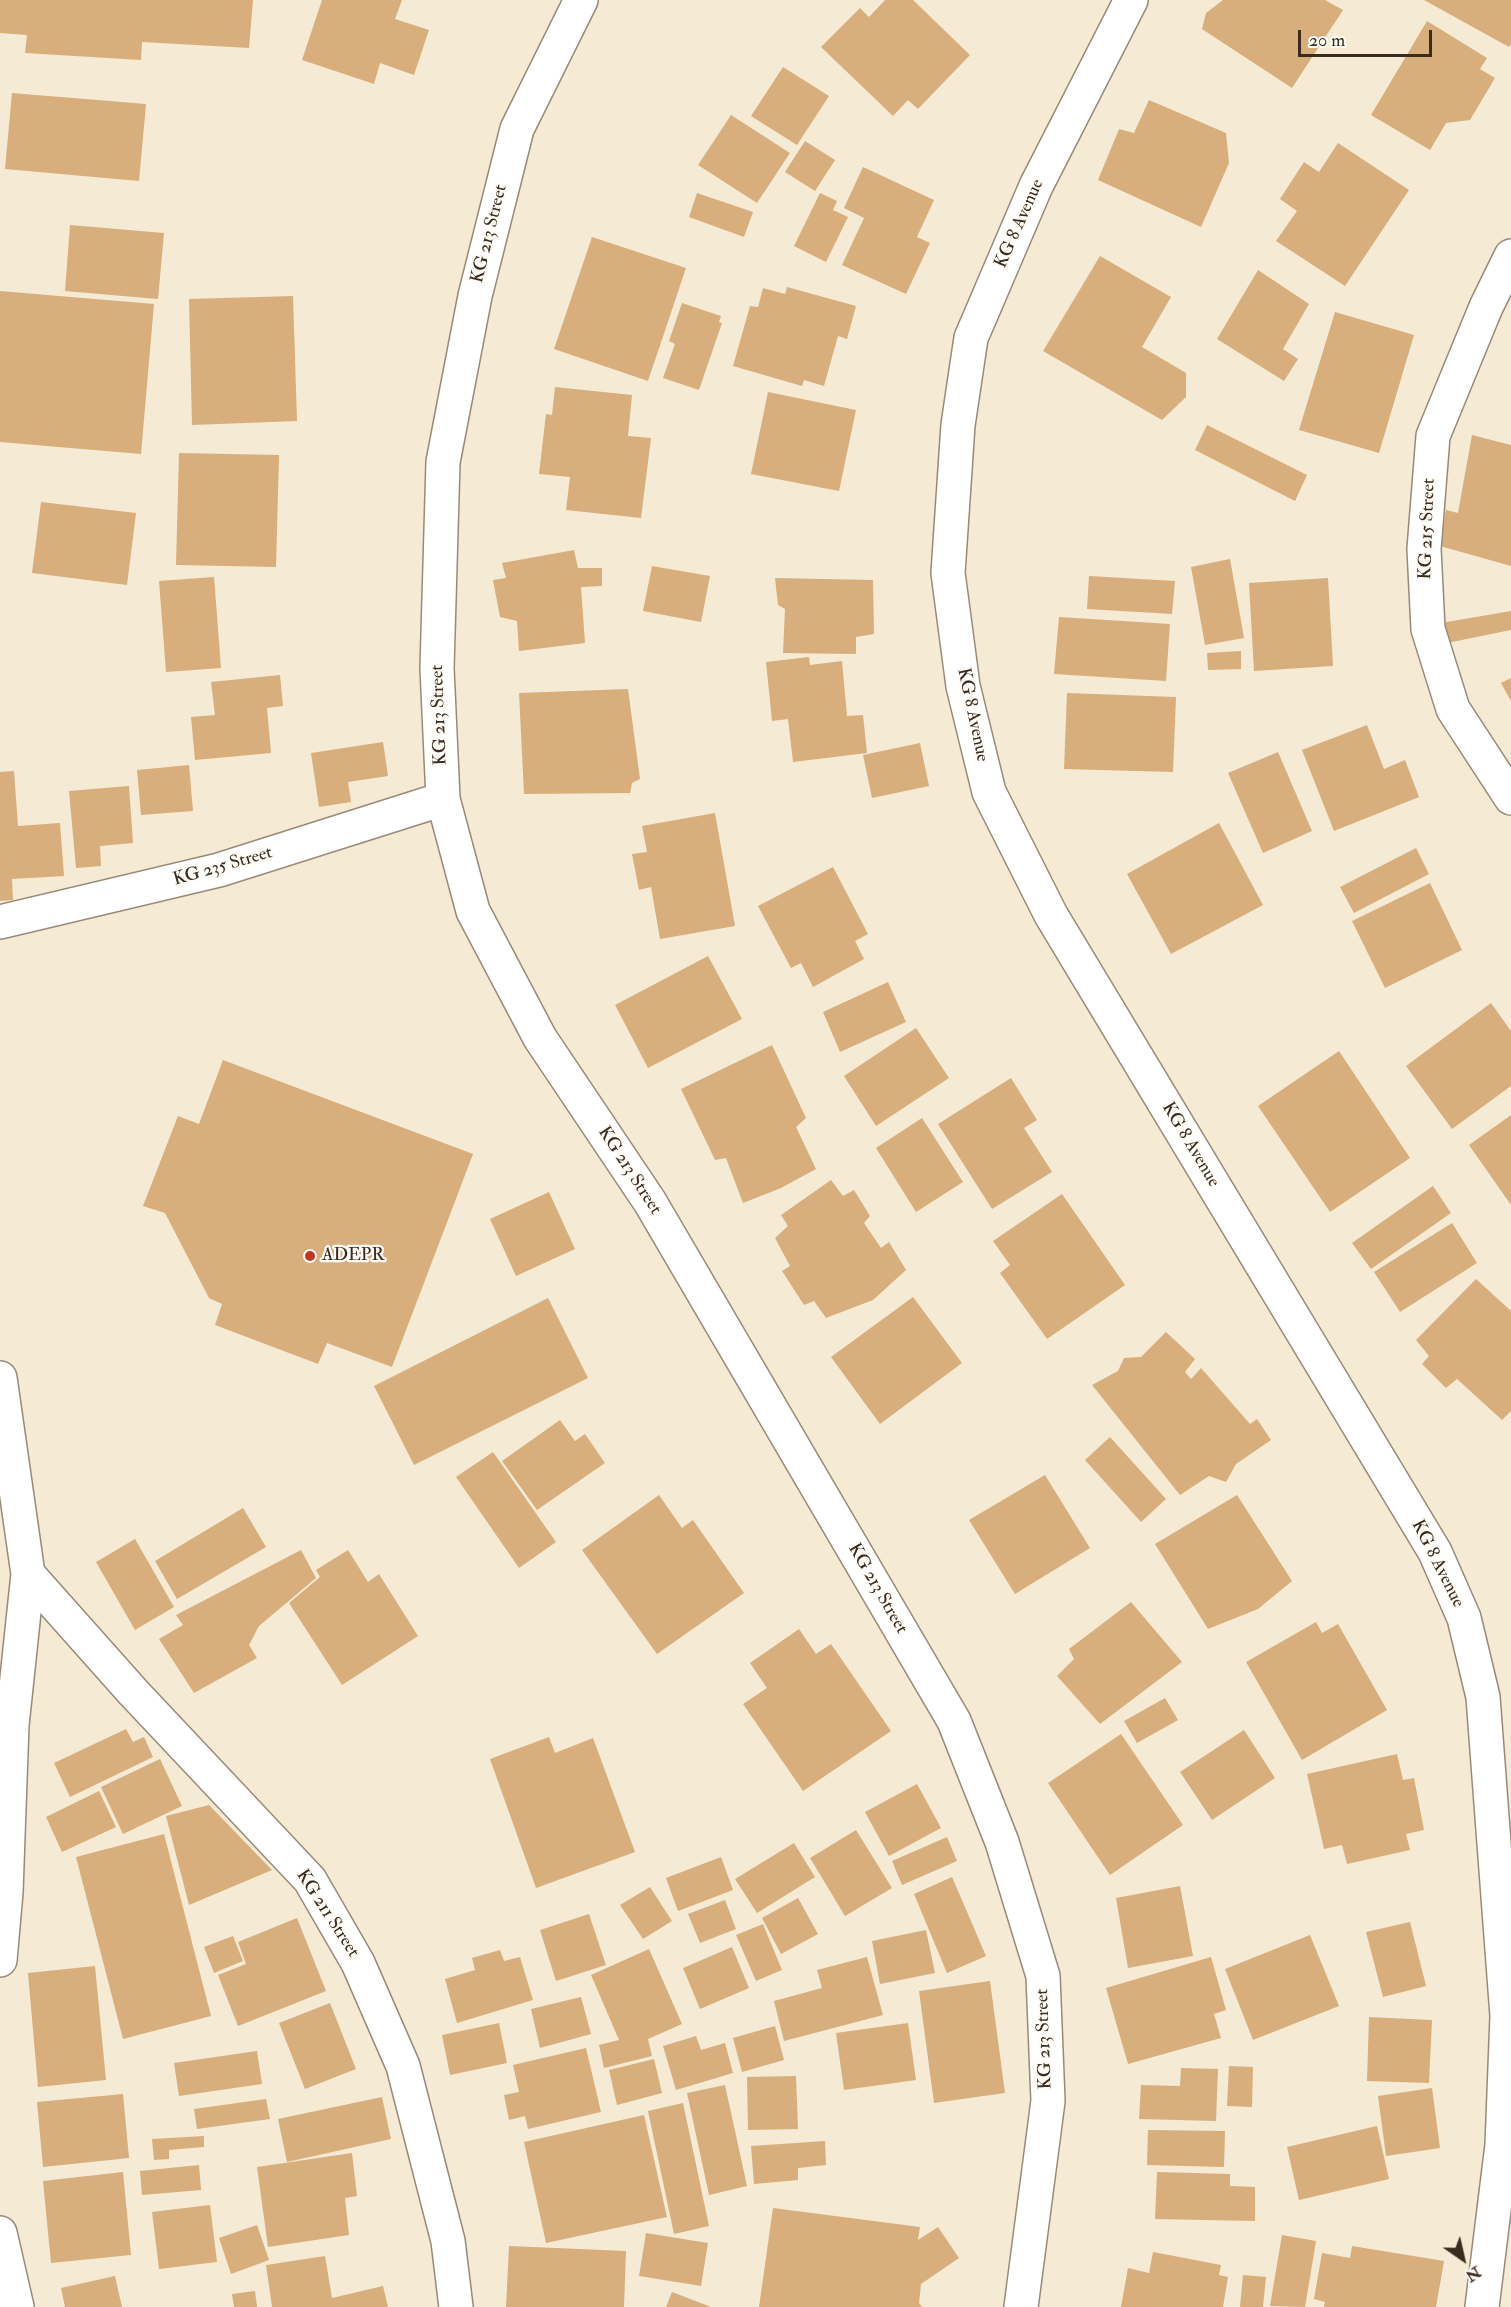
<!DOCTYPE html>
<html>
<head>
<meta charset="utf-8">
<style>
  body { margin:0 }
  #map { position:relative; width:1511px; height:2307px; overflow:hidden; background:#f5ead4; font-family:"IM FELL Double Pica",serif }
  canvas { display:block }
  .north { position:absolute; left:1433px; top:2229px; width:60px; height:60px; -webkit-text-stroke:4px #fdfcf7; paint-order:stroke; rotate:146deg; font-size:16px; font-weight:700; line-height:24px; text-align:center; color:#3b2a1e }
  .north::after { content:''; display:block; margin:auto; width:21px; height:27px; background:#3b2a1e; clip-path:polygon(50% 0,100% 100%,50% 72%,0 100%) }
  .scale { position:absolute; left:1298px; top:30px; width:134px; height:27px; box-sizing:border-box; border:3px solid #3b2a1e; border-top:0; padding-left:8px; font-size:18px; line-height:21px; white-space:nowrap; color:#3b2a1e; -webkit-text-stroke:4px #fdfcf7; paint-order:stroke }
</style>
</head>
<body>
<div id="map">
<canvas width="1511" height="2307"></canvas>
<div class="north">N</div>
<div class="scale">20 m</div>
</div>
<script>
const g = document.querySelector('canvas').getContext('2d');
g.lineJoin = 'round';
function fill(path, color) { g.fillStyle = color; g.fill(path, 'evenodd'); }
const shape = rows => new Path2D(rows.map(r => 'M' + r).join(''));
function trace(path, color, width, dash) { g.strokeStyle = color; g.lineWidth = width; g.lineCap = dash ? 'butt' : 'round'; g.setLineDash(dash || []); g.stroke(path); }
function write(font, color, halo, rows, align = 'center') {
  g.font = font + ' "IM FELL Double Pica",serif'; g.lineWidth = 4.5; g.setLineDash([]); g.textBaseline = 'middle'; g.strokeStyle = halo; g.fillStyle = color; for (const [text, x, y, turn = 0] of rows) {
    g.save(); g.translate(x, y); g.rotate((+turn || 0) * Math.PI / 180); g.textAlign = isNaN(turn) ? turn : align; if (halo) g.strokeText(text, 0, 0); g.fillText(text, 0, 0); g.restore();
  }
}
const building = shape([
  [0,0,253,0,249,48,142,42,141,60,25,53,27,35,0,33],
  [322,0,402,0,395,19,429,30,414,75,380,63,374,84,302,60],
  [885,0,913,0,970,55,918,109,908,100,893,116,821,47,860,8,869,17],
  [1223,0,1325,0,1343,10,1292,88,1202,29,1206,13],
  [1424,0,1511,0,1511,44,1509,47],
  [1427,21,1487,58,1480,69,1495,78,1470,120,1446,123,1430,150,1371,115],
  [783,67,829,96,797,145,751,116],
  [12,93,146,104,139,181,5,169],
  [1149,100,1226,133,1229,163,1201,227,1098,180,1119,129,1134,133],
  [731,115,790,153,757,203,698,165],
  [805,141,835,160,815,191,785,172],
  [1338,143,1409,190,1345,286,1276,241,1297,211,1280,199,1304,162,1319,172],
  [863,167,934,200,917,237,930,243,906,294,842,265,864,218,844,208],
  [697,193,753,212,744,237,689,217],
  [820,193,837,201,833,210,848,217,826,262,794,246],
  [70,225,164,233,158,299,65,291],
  [592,237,686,268,648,381,554,349],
  [1100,256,1171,297,1142,347,1186,373,1186,397,1162,420,1043,351],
  [1258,270,1309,304,1283,349,1298,359,1284,381,1217,339],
  [787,287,856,306,847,339,838,336,824,386,804,380,802,386,733,366,750,306,758,307,763,288,785,294],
  [0,291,154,304,141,454,0,442],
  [293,296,297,421,192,425,189,299],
  [682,303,721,316,719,322,722,323,699,390,663,378,675,344,669,341],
  [1335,312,1414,335,1379,453,1299,430],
  [555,387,632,395,628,436,651,438,641,518,566,510,570,477,539,474,546,414,552,415],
  [768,392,856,410,839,491,751,474],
  [1207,425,1307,475,1295,501,1195,450],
  [1472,435,1511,445,1511,566,1440,546,1446,510,1458,513],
  [179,453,279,455,276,567,176,565],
  [41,502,136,513,127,585,32,573],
  [574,550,578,568,602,568,602,586,581,587,585,643,519,651,517,621,500,617,493,580,506,578,502,563],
  [1230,559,1244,638,1205,645,1191,567],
  [652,566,710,576,701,622,643,611],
  [1089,576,1175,581,1172,614,1087,609],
  [214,577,221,668,166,672,159,581],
  [775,578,873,580,874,634,856,637,856,654,783,653,785,609,778,605],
  [1328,578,1333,666,1254,671,1249,583],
  [1511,611,1511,630,1447,643,1435,624],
  [1059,617,1170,624,1166,681,1054,674],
  [1241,651,1241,669,1208,670,1207,653],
  [809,657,810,665,842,661,847,716,863,715,867,753,793,762,788,719,772,721,766,662],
  [280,675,283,706,267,708,271,753,195,760,191,717,215,715,211,682],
  [1511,678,1511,701,1501,683],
  [628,689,640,779,632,783,630,793,524,794,519,693],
  [1067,693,1176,697,1173,772,1064,769],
  [1367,725,1384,769,1405,760,1419,797,1334,831,1302,750],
  [383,742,388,776,348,782,351,802,319,807,311,753],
  [920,743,929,786,872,798,863,755],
  [1278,752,1312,831,1263,853,1228,773],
  [189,765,193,811,141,815,137,770],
  [14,771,18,826,60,823,64,876,12,879,13,900,0,901,0,772],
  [129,786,133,843,100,846,101,866,76,868,69,791],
  [715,813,735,926,660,939,651,887,639,890,632,854,647,852,642,826],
  [1219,823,1263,905,1171,954,1127,874],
  [1416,848,1429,874,1354,913,1340,887],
  [833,867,868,934,855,941,864,959,813,987,801,963,791,968,758,906],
  [1430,883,1462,950,1385,988,1352,921],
  [708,956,742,1019,648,1068,615,1005],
  [888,982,906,1022,840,1052,823,1012],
  [1491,1003,1511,1031,1511,1086,1452,1129,1406,1066],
  [916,1028,949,1078,876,1126,844,1076],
  [772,1045,806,1118,796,1127,816,1169,781,1188,743,1203,726,1158,715,1160,681,1089],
  [1339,1051,1410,1158,1330,1212,1258,1106],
  [223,1060,473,1154,392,1367,327,1343,318,1364,215,1325,222,1304,209,1298,165,1213,143,1206,178,1116,199,1124],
  [1011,1078,1037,1120,1024,1128,1052,1172,992,1209,938,1124],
  [1511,1115,1511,1205,1469,1145],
  [922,1118,963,1182,916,1212,876,1148],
  [831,1180,843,1196,854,1190,870,1216,864,1223,881,1248,889,1242,906,1270,873,1300,826,1318,814,1301,804,1305,782,1271,790,1266,775,1238,788,1226,781,1215],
  [1433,1186,1451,1213,1371,1269,1352,1243],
  [549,1192,575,1249,516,1276,490,1219],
  [1062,1194,1125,1285,1047,1339,1000,1273,1010,1265,993,1241],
  [1452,1223,1477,1263,1400,1312,1374,1272],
  [1476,1279,1511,1311,1511,1411,1502,1420,1457,1379,1446,1388,1422,1364,1429,1356,1416,1340],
  [913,1297,962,1363,880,1424,831,1357],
  [548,1298,588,1378,414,1465,374,1386],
  [1166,1332,1195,1359,1185,1372,1191,1379,1201,1368,1250,1424,1257,1419,1271,1440,1236,1464,1226,1482,1209,1476,1180,1495,1092,1385,1118,1371,1124,1358,1141,1357],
  [560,1420,575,1441,585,1434,605,1463,537,1510,502,1461],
  [1110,1437,1166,1499,1141,1522,1085,1460],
  [493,1452,556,1542,519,1568,456,1477],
  [1045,1475,1090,1548,1015,1594,969,1520],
  [659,1495,682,1528,693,1520,744,1593,657,1654,582,1550],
  [1237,1495,1292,1581,1258,1609,1208,1629,1155,1544],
  [243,1508,266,1547,177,1599,155,1561],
  [135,1539,174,1607,135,1630,96,1562],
  [301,1550,316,1578,259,1626,249,1645,257,1658,194,1693,159,1639,183,1625,176,1615],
  [348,1550,368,1582,379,1574,418,1636,342,1685,289,1603,320,1577,316,1570],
  [1131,1602,1182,1662,1100,1724,1057,1676,1074,1659,1069,1649],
  [1316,1622,1322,1633,1338,1624,1387,1710,1302,1760,1246,1662],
  [799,1629,816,1654,831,1644,891,1731,803,1791,743,1704,767,1688,750,1663],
  [1165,1698,1178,1720,1137,1743,1124,1721],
  [126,1729,133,1742,144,1737,153,1757,70,1797,54,1763],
  [1244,1730,1275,1778,1212,1820,1180,1772],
  [1121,1734,1183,1825,1110,1875,1048,1783],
  [549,1737,555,1753,593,1738,635,1852,536,1888,490,1759],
  [1397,1754,1403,1780,1414,1778,1424,1830,1406,1834,1410,1850,1347,1864,1342,1845,1324,1849,1307,1774],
  [160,1759,182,1806,123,1834,101,1787],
  [917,1784,941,1828,889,1856,865,1812],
  [99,1791,116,1827,62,1852,46,1817],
  [209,1805,272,1870,189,1905,166,1816],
  [856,1830,892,1888,845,1916,810,1858],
  [164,1834,211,2016,123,2039,76,1857],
  [947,1837,957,1861,902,1885,892,1861],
  [794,1843,815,1877,757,1913,735,1879],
  [721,1857,733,1890,678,1911,666,1878],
  [952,1877,986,1956,947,1973,914,1894],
  [1180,1886,1193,1956,1128,1968,1116,1898],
  [650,1887,672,1921,643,1939,620,1905],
  [798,1898,818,1934,781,1954,762,1918],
  [725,1900,736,1929,700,1943,688,1914],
  [589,1914,606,1965,556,1981,540,1930],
  [297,1918,326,1991,238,2026,218,1975,246,1964,238,1942],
  [1410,1922,1426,1986,1383,1997,1366,1932],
  [763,1924,782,1970,756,1981,736,1935],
  [926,1930,935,1973,880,1984,872,1941],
  [1310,1935,1339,2006,1253,2040,1225,1969],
  [233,1936,243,1961,214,1973,204,1947],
  [732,1947,749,1988,700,2009,683,1968],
  [649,1949,682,2024,648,2039,652,2056,604,2068,599,2045,619,2040,591,1975],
  [500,1950,504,1961,520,1957,533,2000,457,2023,445,1979,475,1970,472,1958],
  [867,1957,883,2015,784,2041,774,2001,822,1988,817,1970],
  [1211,1957,1226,2010,1214,2014,1221,2038,1128,2064,1106,1988],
  [95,1966,106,2080,38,2087,28,1973],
  [990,1981,1005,2093,934,2103,919,1991],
  [581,1997,591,2034,540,2048,531,2009],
  [330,2003,356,2069,305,2089,279,2023],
  [1369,2017,1432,2020,1429,2083,1367,2081],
  [499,2023,507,2063,450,2075,442,2035],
  [908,2023,916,2080,844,2090,836,2033],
  [775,2026,784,2060,742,2072,733,2038],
  [696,2036,701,2050,725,2043,733,2073,676,2090,663,2046],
  [586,2048,601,2112,528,2129,525,2116,509,2120,504,2095,519,2092,513,2065],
  [257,2051,262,2084,179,2096,174,2063],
  [654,2059,662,2093,617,2105,609,2070],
  [1229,2066,1253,2067,1252,2107,1227,2106],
  [1181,2068,1218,2069,1216,2121,1139,2119,1141,2085,1180,2086],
  [796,2076,798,2129,748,2130,747,2077],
  [725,2085,747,2186,709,2195,687,2093],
  [1432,2088,1440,2148,1386,2156,1378,2096],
  [123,2094,129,2158,43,2167,37,2102],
  [382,2097,391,2139,287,2162,278,2119],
  [266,2099,270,2119,197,2129,194,2109],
  [683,2103,709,2226,674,2234,648,2111],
  [644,2115,667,2217,546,2243,524,2142],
  [1377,2126,1389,2179,1299,2200,1287,2147],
  [1148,2130,1225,2131,1224,2167,1147,2165],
  [204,2136,204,2147,169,2150,169,2159,154,2160,152,2139],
  [825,2141,826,2165,798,2168,798,2180,754,2184,751,2146],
  [352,2153,357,2196,345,2198,349,2235,268,2247,257,2167],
  [199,2165,201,2190,142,2195,140,2171],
  [123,2172,131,2255,51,2263,43,2181],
  [1157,2172,1230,2174,1230,2186,1255,2187,1255,2221,1155,2219],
  [210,2205,217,2262,159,2269,152,2212],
  [773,2208,920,2227,918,2240,938,2227,959,2258,921,2284,919,2303,922,2307,759,2307],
  [257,2225,269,2260,231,2274,219,2238],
  [646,2233,708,2243,701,2286,639,2276],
  [1282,2235,1316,2241,1305,2307,1270,2306],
  [509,2246,626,2251,624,2307,506,2307],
  [1352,2246,1444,2261,1436,2307,1324,2307,1325,2302,1314,2299,1322,2253,1350,2258],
  [1153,2252,1221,2265,1219,2275,1228,2277,1223,2307,1121,2307,1128,2268,1149,2273],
  [325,2256,332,2298,383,2286,388,2307,272,2307,266,2265],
  [1243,2275,1266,2277,1263,2307,1240,2307],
  [115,2276,122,2307,65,2307,61,2288],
  [255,2291,257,2307,234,2307,232,2294],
  [672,2292,711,2307,666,2307]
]);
const minor = shape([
  [581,0,517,129,475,296,443,462,437,668,443,799,473,911,540,1038,650,1202,954,1721,1002,1842,1043,1976,1048,2101,1021,2307],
  [1511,256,1486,307,1433,436,1424,549,1428,629,1453,709,1511,798],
  [0,922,219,870,443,799],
  [0,1378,28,1574,12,1725,6,1892,0,1960],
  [28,1574,133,1692,310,1880,358,1963,403,2066,448,2241,456,2307],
  [0,2233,17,2307]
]);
const tertiary = shape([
  [1131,0,1036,186,971,338,958,425,948,573,963,686,989,792,1051,915,1435,1552,1464,1618,1483,1697,1507,2016,1502,2145,1482,2307]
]);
const markers = [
  [310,1256,6,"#c8321e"]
];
const streetNames = [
  ["KG 8 Avenue",1020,224,-66],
  ["KG 213 Street",490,234,-76],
  ["KG 215 Street",1428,529,-88],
  ["KG 213 Street",440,715,-92],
  ["KG 8 Avenue",972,715,78],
  ["KG 235 Street",223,867,-16],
  ["KG 8 Avenue",1190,1145,59],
  ["KG 213 Street",629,1171,57],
  ["KG 8 Avenue",1437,1564,63],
  ["KG 213 Street",877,1589,60],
  ["KG 211 Street",327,1914,57],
  ["KG 213 Street",1045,2039,-92]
];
const poiNames = [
  ["ADEPR",322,1256]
];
fill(building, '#d8ae7c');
trace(minor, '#988a79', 36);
trace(tertiary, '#988a79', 36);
trace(minor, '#fff', 33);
trace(tertiary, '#fff', 33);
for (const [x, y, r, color] of markers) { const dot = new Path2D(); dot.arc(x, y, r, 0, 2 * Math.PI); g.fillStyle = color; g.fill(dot); trace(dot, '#fdfcf7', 2); }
write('18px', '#3b2a1e', '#fdfcf7', streetNames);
write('18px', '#3b2a1e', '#fdfcf7', poiNames, 'left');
</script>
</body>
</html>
